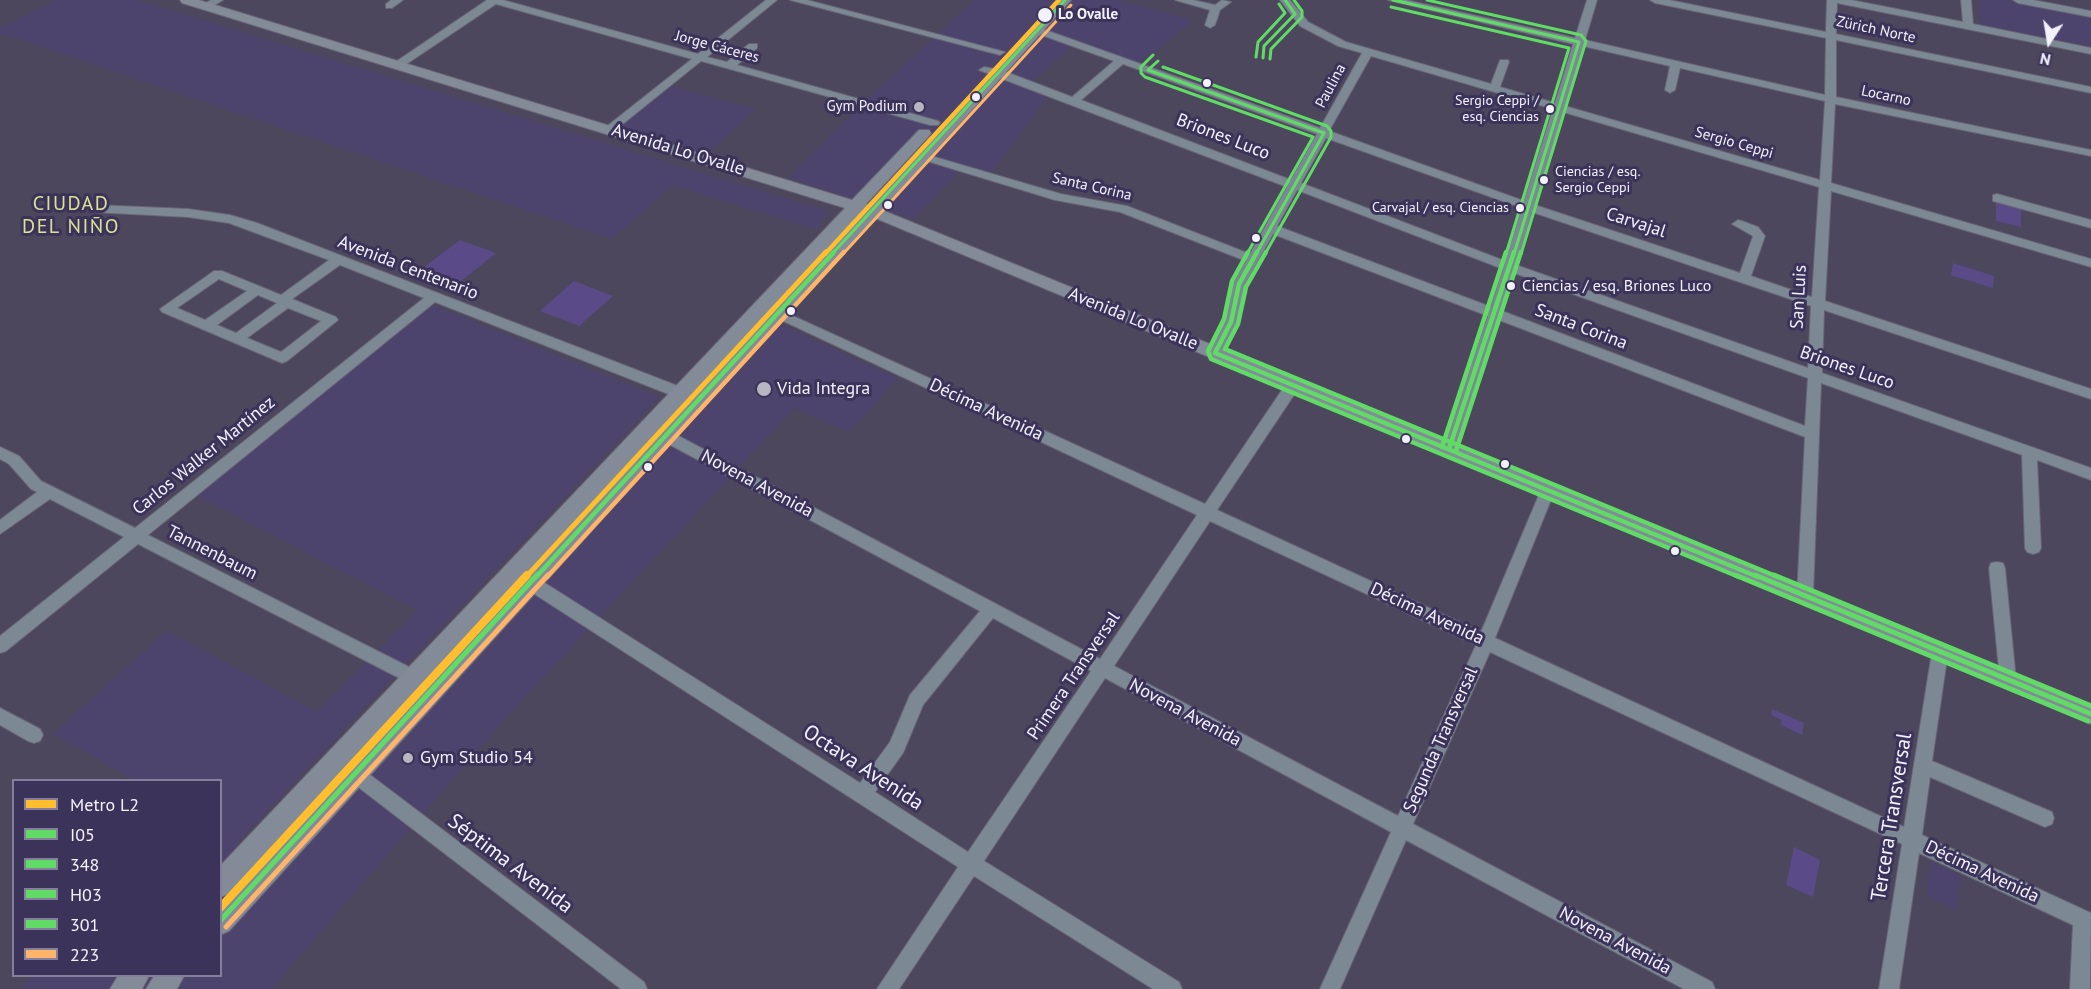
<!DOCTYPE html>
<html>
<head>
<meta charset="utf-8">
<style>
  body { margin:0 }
  #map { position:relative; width:2091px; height:989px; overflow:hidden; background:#4c475d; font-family:"PT Sans",sans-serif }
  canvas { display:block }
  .legend { position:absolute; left:12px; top:779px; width:210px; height:198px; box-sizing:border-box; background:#3c335a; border:2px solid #857f9b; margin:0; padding:8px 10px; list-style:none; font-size:18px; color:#f3f2fc }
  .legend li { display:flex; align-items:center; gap:12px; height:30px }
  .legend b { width:30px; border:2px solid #857f9b }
  .north { position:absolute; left:2019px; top:12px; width:60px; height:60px; -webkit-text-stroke:4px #3c335a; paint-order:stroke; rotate:192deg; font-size:16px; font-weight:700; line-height:24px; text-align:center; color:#f3f2fc }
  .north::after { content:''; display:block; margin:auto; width:21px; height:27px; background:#f3f2fc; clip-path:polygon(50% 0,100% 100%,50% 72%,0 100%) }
</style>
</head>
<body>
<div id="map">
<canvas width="2091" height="989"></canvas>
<ul class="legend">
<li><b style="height:8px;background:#ffbe2e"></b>Metro L2</li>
<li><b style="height:8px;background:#60dc66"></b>I05</li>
<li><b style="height:8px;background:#60dc66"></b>348</li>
<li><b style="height:8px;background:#60dc66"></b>H03</li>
<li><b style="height:8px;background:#60dc66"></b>301</li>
<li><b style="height:8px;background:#feb469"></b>223</li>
</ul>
<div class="north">N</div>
</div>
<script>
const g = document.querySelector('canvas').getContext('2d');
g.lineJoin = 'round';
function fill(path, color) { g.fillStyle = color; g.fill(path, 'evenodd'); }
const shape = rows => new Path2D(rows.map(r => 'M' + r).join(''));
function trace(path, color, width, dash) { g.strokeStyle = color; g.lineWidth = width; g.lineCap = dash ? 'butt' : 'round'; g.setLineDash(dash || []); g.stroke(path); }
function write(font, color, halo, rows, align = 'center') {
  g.font = font + ' "PT Sans",sans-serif'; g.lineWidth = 6; g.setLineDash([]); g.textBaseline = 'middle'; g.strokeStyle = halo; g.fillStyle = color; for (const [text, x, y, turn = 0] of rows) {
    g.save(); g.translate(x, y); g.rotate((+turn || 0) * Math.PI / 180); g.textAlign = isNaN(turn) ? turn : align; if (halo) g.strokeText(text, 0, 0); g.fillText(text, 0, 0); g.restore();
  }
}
const built = shape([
  [56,0,137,0,827,211,817,230,672,185,612,239,0,33,0,28],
  [975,0,1118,0,1194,20,1140,63,1077,42,1026,86,1048,95,991,173,965,165,914,219,788,178,867,100],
  [1979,0,2002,0,2091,17,2091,46,1980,24],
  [671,86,755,109,708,153,621,126],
  [430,304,659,397,236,843,287,868,680,433,781,325,898,378,849,432,794,408,507,716,271,989,21,989,35,976,220,976,220,780,135,780,53,734,167,631,317,712,418,610,195,495],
  [1930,861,1960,875,1957,910,1927,896]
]);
const green = shape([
  [1996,202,2021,208,2021,227,1996,221],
  [460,240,496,253,460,282,424,267],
  [1953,263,1994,276,1993,288,1951,275],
  [574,281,613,296,579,326,540,311],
  [1772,709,1804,723,1802,735,1781,725,1782,720,1771,715],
  [1794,847,1820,860,1813,897,1786,885]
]);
const minor = shape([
  [211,0,223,0,210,8,204,8,204,4,211,0],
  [391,0,403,0,392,8,386,8,386,4,391,0],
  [487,0,503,0,698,54,766,0,777,0,707,57,727,62,749,44,757,44,757,48,737,65,938,121,940,123,938,125,930,125,701,61,614,131,606,131,606,127,692,59,496,4,402,67,394,67,394,63,487,0],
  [790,0,807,0,1005,52,1000,55,790,0],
  [1175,0,1193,0,1215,5,1222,0,1231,2,1220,10,1215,25,1210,28,1205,25,1210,10,1175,0],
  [1280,0,1290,0,1308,22,1346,42,1491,84,1500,60,1508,60,1509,62,1500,87,1555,103,1573,44,1388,0,1406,0,1575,38,1587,0,1597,0,1585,40,1825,95,1826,38,1655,3,1650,0,1669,0,1826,32,1827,0,1851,0,1963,22,1961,0,1971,0,1973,24,2091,48,2091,54,1837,3,1836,34,2091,87,2091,93,1836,40,1836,97,2091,150,2091,156,1835,104,1831,183,2091,259,2091,267,1831,191,1825,301,2091,389,2091,399,1824,310,1822,373,2091,468,2091,480,2037,460,2041,548,2039,552,2033,554,2027,552,2025,548,2022,455,1821,383,1813,596,1811,601,1805,603,1799,601,1797,596,1805,437,1499,320,1456,449,1454,453,1444,453,1442,449,1488,316,1273,234,1245,284,1238,322,1220,356,1215,358,1208,353,1224,322,1233,284,1246,261,1120,212,1055,200,917,158,915,156,921,153,1061,194,1127,206,1250,254,1287,187,979,70,984,67,1001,70,1072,97,1114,61,1033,32,1032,30,1037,27,1320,128,1362,53,1338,46,1300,26,1280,0],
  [1583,46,1670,66,1665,90,1670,93,1675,90,1680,68,1825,101,1820,180,1565,106,1583,46],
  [1371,56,1553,109,1524,201,1329,131,1371,56],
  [1123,64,1317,134,1291,180,1081,100,1123,64],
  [1563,112,1819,187,1812,297,1751,276,1765,236,1758,227,1742,221,1738,220,1732,224,1753,236,1740,273,1535,205,1563,112],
  [1326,138,1522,208,1505,261,1301,183,1326,138],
  [1297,190,1503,269,1491,307,1277,226,1297,190],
  [1532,212,1811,306,1808,368,1516,265,1532,212],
  [1514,273,1808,378,1805,426,1502,311,1514,273],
  [2013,0,2033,0,2091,11,2091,17,2018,3,2013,0],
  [1997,194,2091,220,2091,228,1993,201,1993,195,1997,194],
  [96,205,188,209,230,215,257,223,696,393,698,397,691,402,686,401,435,302,148,535,421,673,423,678,421,683,415,685,409,683,138,544,6,651,0,653,0,636,124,537,50,499,0,534,0,520,37,492,31,489,9,464,0,459,0,447,19,456,41,481,135,528,424,298,340,265,292,299,336,317,338,320,287,361,282,363,162,312,160,309,214,271,222,271,281,295,329,260,229,223,188,217,92,212,92,206,96,205],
  [219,279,247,291,205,320,177,308,219,279],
  [258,295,277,303,236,333,217,325,258,295],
  [288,308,321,321,281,352,247,338,288,308],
  [769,305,1205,504,1288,381,1298,381,1300,385,1298,389,1217,510,1481,632,1541,490,1543,486,1553,486,1555,490,1495,638,1904,827,1932,652,1934,647,1940,645,1946,647,1948,652,1932,761,2052,812,2054,818,2052,824,2045,827,1930,777,1922,835,2091,913,2090,989,2070,989,2073,925,1919,853,1899,989,1879,989,1902,844,1490,652,1413,824,1712,982,1715,989,1684,989,1406,840,1340,989,1320,989,1391,832,1105,678,984,861,1179,982,1182,989,1153,989,974,876,899,989,877,989,958,867,525,588,523,583,525,578,531,576,537,578,860,783,890,742,910,695,980,611,661,440,659,436,661,432,671,432,1100,659,1197,515,764,312,762,309,769,305],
  [1210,521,1476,645,1398,816,1114,666,1210,521],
  [993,618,1091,671,968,852,875,792,903,753,923,705,993,618],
  [1997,562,2003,563,2005,568,2016,680,2014,685,2008,687,2002,685,2000,680,1989,568,1991,563,1997,562],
  [0,708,40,729,43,735,40,741,34,743,28,741,0,725,0,708],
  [355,766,361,768,644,982,647,989,621,989,349,780,346,774,349,768,355,766]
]);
const major = shape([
  [180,0,199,0,852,200,919,130,929,130,931,133,929,136,866,204,868,205,1058,0,1071,0,882,210,2091,704,2091,724,875,218,229,931,220,935,220,903,861,213,229,894,220,897,220,866,845,208,182,3,180,0],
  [118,976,149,976,142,989,110,989,118,976],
  [154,976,184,976,177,989,146,989,154,976]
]);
const bus1Far2 = shape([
  [1393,0,1579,42,1514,254],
  [1263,58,1264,46,1295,14,1285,0],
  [1158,61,1148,70,1324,133,1256,254]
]);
const bus1Far1 = shape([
  [1257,252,1239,284,1231,322,1215,353,1758,577],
  [1449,449,1514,252]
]);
const bus1 = shape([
  [1755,575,2091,714]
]);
const bus2Far2 = shape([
  [1391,7,1569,48,1506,254],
  [1153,55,1141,67,1141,73,1145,77,1313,137,1247,254],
  [1270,59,1271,49,1302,17,1302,11,1294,0]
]);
const bus2Far1 = shape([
  [1248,252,1232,281,1224,319,1208,351,1211,359,1739,577],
  [1442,447,1506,252]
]);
const bus2 = shape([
  [1735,575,2088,721]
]);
const bus3Far2 = shape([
  [1427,0,1581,35,1586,41,1521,254],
  [1256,57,1258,42,1285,13,1279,4],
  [1163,67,1327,126,1331,131,1331,137,1265,254]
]);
const bus3Far1 = shape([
  [1266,252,1246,287,1238,324,1225,349,1778,577],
  [1456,451,1521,252]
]);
const bus3 = shape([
  [1774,575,2091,706]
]);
const bus4Far2 = shape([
  [832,254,1065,0]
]);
const bus4Far1 = shape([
  [536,577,834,252]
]);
const bus4 = shape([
  [220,921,537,575]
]);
const bus5Far2 = shape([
  [843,254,1071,5]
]);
const bus5Far1 = shape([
  [547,577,844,252]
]);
const bus5 = shape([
  [226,927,548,575]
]);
const metro1Far2 = shape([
  [825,254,1059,0]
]);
const metro1Far1 = shape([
  [526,577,826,252]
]);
const metro1 = shape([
  [220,908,527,575]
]);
const markers = [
  [1045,15,8,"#f3f2fc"],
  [1207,83,5,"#f3f2fc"],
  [976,97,5,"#f3f2fc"],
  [919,107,6,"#b9b6c4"],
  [1550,109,5,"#f3f2fc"],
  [1544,180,5,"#f3f2fc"],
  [888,205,5,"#f3f2fc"],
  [1520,208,5,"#f3f2fc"],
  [1256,238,5,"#f3f2fc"],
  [1511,286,5,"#f3f2fc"],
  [791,311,5,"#f3f2fc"],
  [764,389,8,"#b9b6c4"],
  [1406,439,5,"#f3f2fc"],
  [1505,464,5,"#f3f2fc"],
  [648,467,5,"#f3f2fc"],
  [1675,551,5,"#f3f2fc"],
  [408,758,6,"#b9b6c4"]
];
const farBusnames = [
  ["Sergio Ceppi /",1539,101],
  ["esq. Ciencias",1539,117],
  ["Ciencias / esq.",1555,172,"left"],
  ["Sergio Ceppi",1555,188,"left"],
  ["Carvajal / esq. Ciencias",1509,208]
];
const farStopnames = [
  ["Lo Ovalle",1058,15]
];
const farStreetnames = [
  ["Zürich Norte",1876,30,12],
  ["Jorge Cáceres",717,47,15],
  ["Paulina",1331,86,-62],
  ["Locarno",1886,96,12],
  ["Sergio Ceppi",1734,143,16],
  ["Santa Corina",1092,187,13]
];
const farPoinames = [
  ["Gym Podium",907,107]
];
const busNames = [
  ["Ciencias / esq. Briones Luco",1522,286]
];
const streetNames = [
  ["Briones Luco",1223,137,21],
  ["Avenida Lo Ovalle",678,150,17],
  ["Carvajal",1636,223,18],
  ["Avenida Centenario",408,268,21],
  ["San Luis",1799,297,-87],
  ["Avenida Lo Ovalle",1133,319,22],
  ["Santa Corina",1581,327,21],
  ["Briones Luco",1847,368,19],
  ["Décima Avenida",986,410,25],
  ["Carlos Walker Martínez",204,456,-39],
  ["Novena Avenida",757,484,28],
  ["Tannenbaum",212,553,27],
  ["Décima Avenida",1427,614,25],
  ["Primera Transversal",1074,676,-56],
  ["Novena Avenida",1185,713,28],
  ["Segunda Transversal",1441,740,-66],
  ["Décima Avenida",1982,872,25],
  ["Novena Avenida",1615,941,28]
];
const poiNames = [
  ["Vida Integra",777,389],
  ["Gym Studio 54",420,758]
];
const neighbourhoodNames = [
  ["CIUDAD",71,204],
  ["DEL NIÑO",71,227]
];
const nearStreetnames = [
  ["Octava Avenida",863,768,33],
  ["Tercera Transversal",1892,817,-81],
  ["Séptima Avenida",510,864,37]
];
fill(built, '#4d446e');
fill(green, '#5a4b88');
trace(minor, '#686475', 2);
trace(major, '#686475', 2);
fill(minor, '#7c8994');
fill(major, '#838a98');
trace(bus1Far2, '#60dc66', 3);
trace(bus1Far1, '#60dc66', 4.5);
trace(bus1, '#60dc66', 5);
trace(bus2Far2, '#60dc66', 3);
trace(bus2Far1, '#60dc66', 4.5);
trace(bus2, '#60dc66', 5);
trace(bus3Far2, '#60dc66', 3);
trace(bus3Far1, '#60dc66', 4.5);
trace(bus3, '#60dc66', 5);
trace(bus4Far2, '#60dc66', 3);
trace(bus4Far1, '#60dc66', 4.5);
trace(bus4, '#60dc66', 5);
trace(bus5Far2, '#feb469', 3);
trace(bus5Far1, '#feb469', 4.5);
trace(bus5, '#feb469', 5);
trace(metro1Far2, '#ffbe2e', 4.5);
trace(metro1Far1, '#ffbe2e', 5);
trace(metro1, '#ffbe2e', 8);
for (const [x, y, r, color] of markers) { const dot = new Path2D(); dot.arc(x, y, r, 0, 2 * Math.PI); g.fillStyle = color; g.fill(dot); trace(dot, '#3c335a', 2); }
write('14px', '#f3f2fc', '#3c335a', farBusnames, 'right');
write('bold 15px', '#f3f2fc', '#3c335a', farStopnames, 'left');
write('15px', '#f3f2fc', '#3c335a', farStreetnames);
write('15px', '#f3f2fc', '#3c335a', farPoinames, 'right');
write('16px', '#f3f2fc', '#3c335a', busNames, 'left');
write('18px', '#f3f2fc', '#3c335a', streetNames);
write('18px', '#f3f2fc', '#3c335a', poiNames, 'left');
g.letterSpacing = '1.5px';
write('20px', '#dbe294', '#3c335a', neighbourhoodNames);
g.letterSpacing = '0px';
write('21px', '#f3f2fc', '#3c335a', nearStreetnames);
</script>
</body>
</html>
